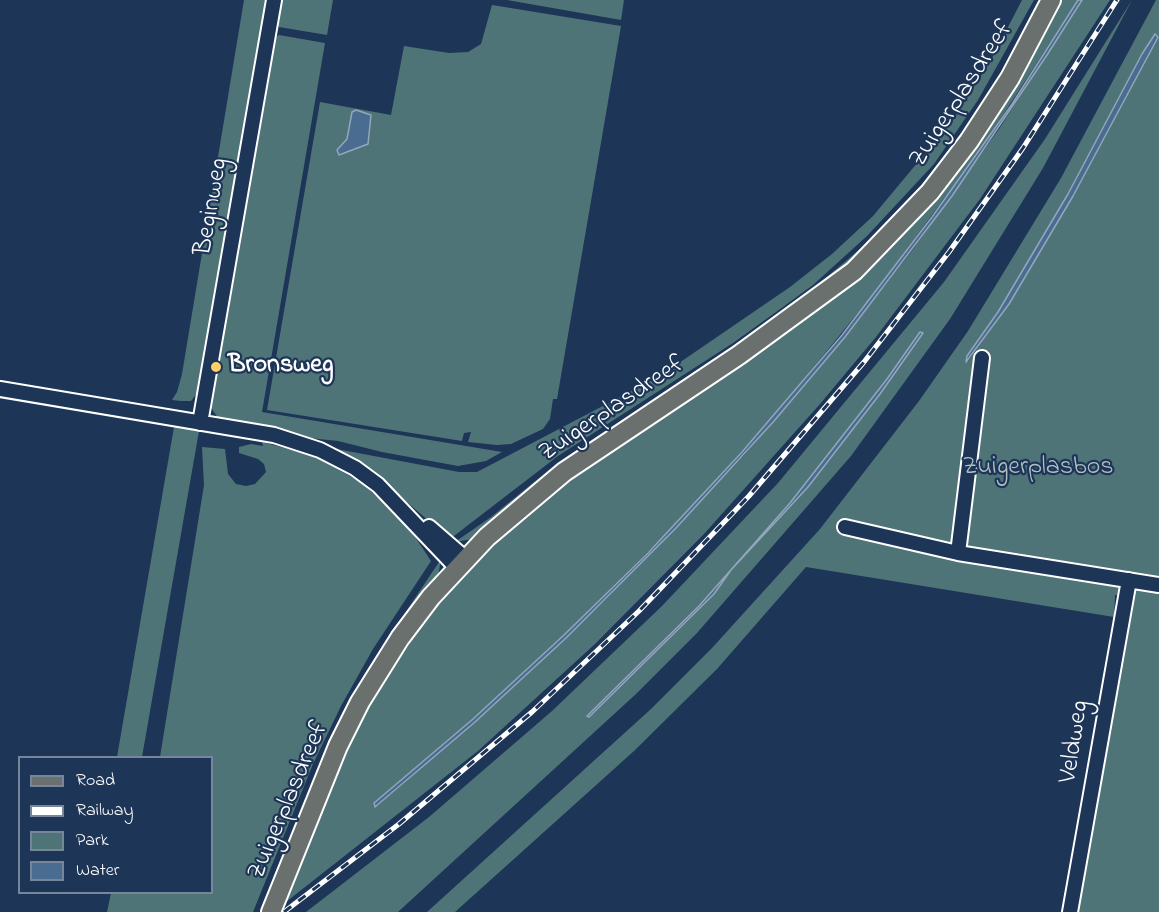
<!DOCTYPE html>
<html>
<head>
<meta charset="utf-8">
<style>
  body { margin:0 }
  #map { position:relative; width:1159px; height:912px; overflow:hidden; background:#1d3557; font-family:"Indie Flower",sans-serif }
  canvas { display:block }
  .legend { position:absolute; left:18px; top:756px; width:195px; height:138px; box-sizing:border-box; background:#1d3557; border:2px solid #77869a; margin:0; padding:8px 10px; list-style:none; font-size:18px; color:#fff }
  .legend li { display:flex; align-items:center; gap:12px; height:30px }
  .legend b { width:30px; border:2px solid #77869a }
</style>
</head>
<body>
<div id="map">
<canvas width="1159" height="912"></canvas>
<ul class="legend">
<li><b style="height:8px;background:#6a706d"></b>Road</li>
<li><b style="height:8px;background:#fff"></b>Railway</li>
<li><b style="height:16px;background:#4f7477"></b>Park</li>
<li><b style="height:16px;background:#496c90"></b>Water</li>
</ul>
</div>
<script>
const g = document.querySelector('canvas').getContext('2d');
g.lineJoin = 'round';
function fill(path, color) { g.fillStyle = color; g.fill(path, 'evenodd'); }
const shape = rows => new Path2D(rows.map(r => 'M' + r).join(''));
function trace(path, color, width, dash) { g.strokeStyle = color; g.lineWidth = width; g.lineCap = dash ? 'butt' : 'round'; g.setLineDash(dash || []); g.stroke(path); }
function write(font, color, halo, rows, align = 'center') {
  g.font = font + ' "Indie Flower",sans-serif'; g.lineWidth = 4.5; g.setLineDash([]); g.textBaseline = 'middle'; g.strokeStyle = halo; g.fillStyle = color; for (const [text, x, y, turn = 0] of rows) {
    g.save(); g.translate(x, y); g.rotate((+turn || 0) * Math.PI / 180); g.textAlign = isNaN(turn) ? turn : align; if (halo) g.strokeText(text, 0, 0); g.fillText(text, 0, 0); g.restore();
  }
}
const green = shape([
  [244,0,268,0,202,387,191,401,181,401,172,400,177,392,182,374],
  [276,0,333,0,327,35,279,27,276,25],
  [507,0,624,0,621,20],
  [1022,0,1034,0,978,100,934,164,867,236,813,285,776,312,733,343,558,456,450,539,382,481,326,447,459,472,477,472,660,376,790,287,832,254,873,216,953,120,992,58],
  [1040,0,1044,0,1011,65,967,133,920,194,862,255,807,302,753,341,550,474,473,539,455,542,491,517,560,461,776,320,866,244,919,188,956,141,1007,64],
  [1057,0,1078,0,980,150,875,292,771,419,674,526,564,635,473,719,373,805,377,806,403,784,520,681,605,600,745,454,845,337,914,248,999,129,1082,0,1110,0,980,199,876,337,820,404,704,534,595,644,478,751,286,902,284,899,330,778,368,705,435,606,466,571,531,506,911,221],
  [1132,0,1043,168,950,319,851,456,697,633,636,694,398,912,306,912,429,817,552,711,662,606,778,483,944,282,1045,139],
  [1156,0,1159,0,1159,912,1075,912,1125,596,1115,595,1114,617,806,567,717,669,634,751,455,912,427,912,651,709,712,648,820,529,919,401,968,331,1061,178],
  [1156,41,1073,196,1009,304,968,361,967,356,998,312,1068,194,1142,54],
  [492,5,621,26,557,399,553,399,550,419,543,429,511,444,497,445,468,442,471,432,464,433,462,441,267,410,320,102,391,115,404,46,449,53,468,52,481,44],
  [279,35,325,43,262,412,502,452,486,461,458,466,382,452,338,441,300,437,218,418,210,406,269,42],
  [174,427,199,431,142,757,117,757],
  [262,442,311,455,361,482,408,526,431,561,373,649,341,706,313,764,253,912,107,912,111,893,212,892,212,758,160,757,204,485,202,447,225,449,228,474,236,484,246,486,255,484,266,472,264,464,258,459,239,453,239,447,251,444,263,446],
  [441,559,438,577,305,813,301,812,337,727,365,673]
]);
const water = shape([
  [1078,0,1082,0,1047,55,952,196,845,337,774,421,676,528,566,638,475,722,375,807,374,803,473,719,564,635,648,553,742,452,842,335,932,217,1012,104,1078,0],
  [1155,34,1158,37,1156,41,1073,196,1009,304,966,362,967,356,998,312,1068,194,1142,54,1155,34],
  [356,110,371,115,368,144,339,155,337,150,347,139,352,112,356,110],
  [920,332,923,333,880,394,808,487,731,570,714,594,589,717,587,716,699,606,790,503,887,379,920,332]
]);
const minor = shape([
  [0,389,274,435,320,450,355,468,378,485,457,568],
  [200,423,274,0],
  [429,527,466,559],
  [845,527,958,553,1159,585],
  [958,553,982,358],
  [1070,912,1129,580]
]);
const major = shape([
  [271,912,338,746,360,702,400,638,431,597,487,537,564,472,739,355,854,271,930,192,969,141,1010,78,1051,0]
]);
const rail = shape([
  [284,912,399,824,532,712,639,611,749,496,864,362,949,252,1023,148,1117,0]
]);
const markers = [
  [216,367,6,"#ffd166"]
];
const streetNames = [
  ["Zuigerplasdreef",963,95,-57],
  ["Beginweg",213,207,-80],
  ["Zuigerplasdreef",613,410,-34],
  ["Veldweg",1076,742,-81],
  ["Zuigerplasdreef",290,801,-67]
];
const poiNames = [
  ["Bronsweg",228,367]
];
const parkNames = [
  ["Zuigerplasbos",1038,469]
];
fill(green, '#4f7477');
fill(water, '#496c90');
trace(water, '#92a7bc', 1.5);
trace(minor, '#fff', 18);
trace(major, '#fff', 22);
trace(minor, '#1d3557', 14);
trace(major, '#6a706d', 18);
trace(rail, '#fff', 5);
trace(rail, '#1d3557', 3, [9]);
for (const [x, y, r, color] of markers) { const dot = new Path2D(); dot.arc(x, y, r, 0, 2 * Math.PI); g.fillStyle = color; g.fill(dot); trace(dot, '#1d3557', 2); }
write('26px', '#fff', '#1d3557', streetNames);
write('bold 26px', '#fff', '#1d3557', poiNames, 'left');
write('26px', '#b0c0c2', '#1d3557', parkNames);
</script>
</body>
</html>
